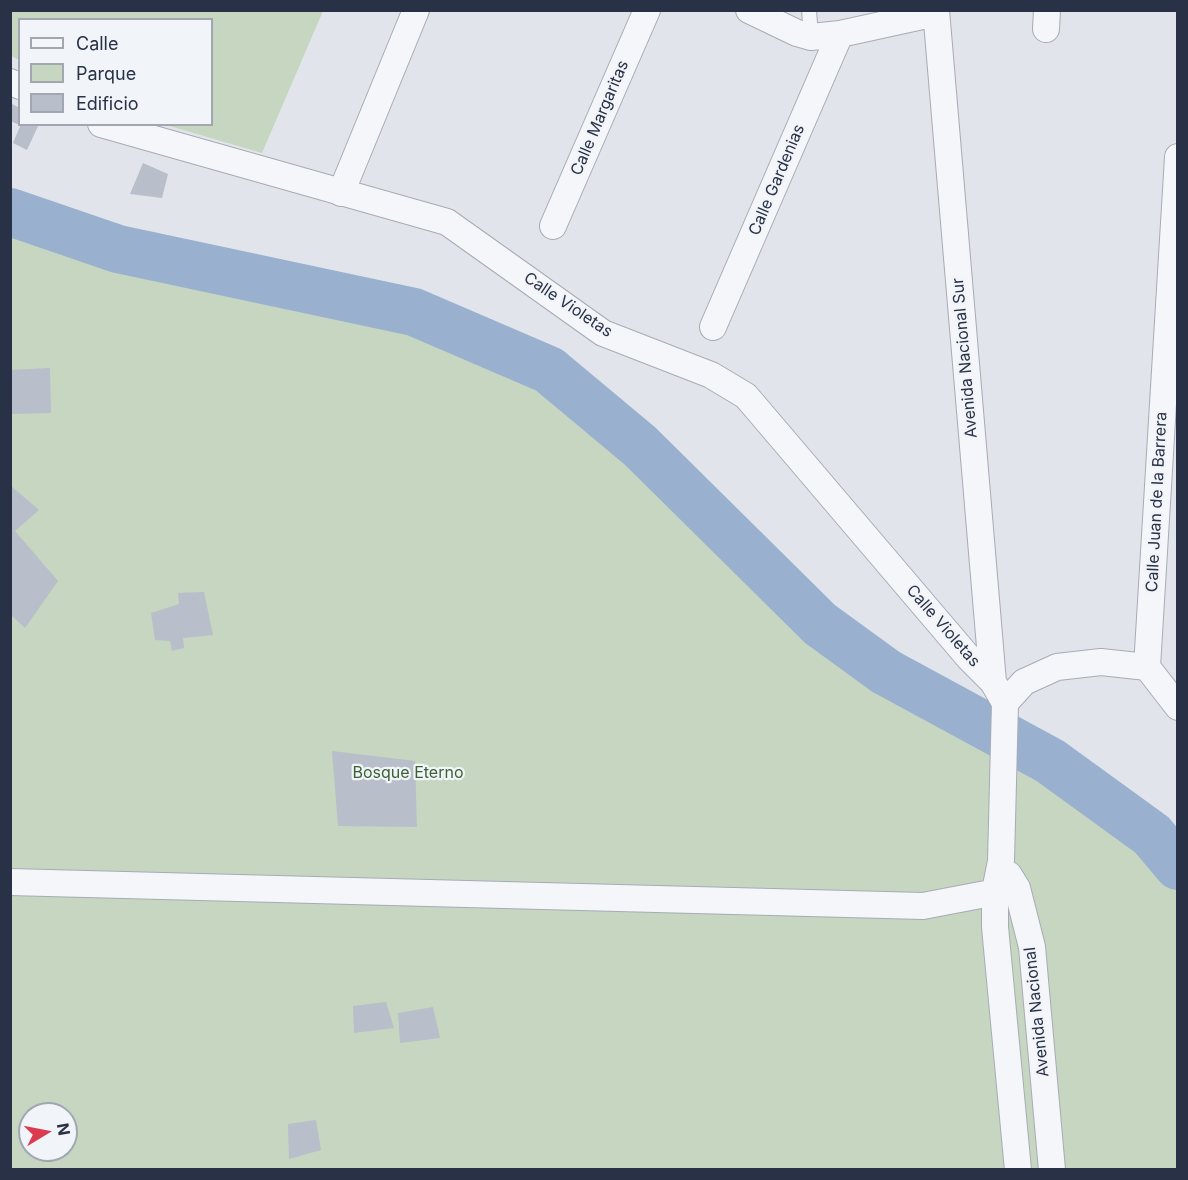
<!DOCTYPE html>
<html>
<head>
<meta charset="utf-8">
<style>
  body { margin:0 }
  #map { position:relative; width:1188px; height:1180px; overflow:hidden; background:#e1e5eb; font-family:Inter,sans-serif }
  canvas { display:block }
  .frame { position:absolute; inset:0; border:12px solid #283145; pointer-events:none }
  .legend { position:absolute; left:18px; top:18px; width:195px; height:108px; box-sizing:border-box; background:#f1f4f8; border:2px solid #a1a6b0; margin:0; padding:8px 10px; list-style:none; font-size:18px; color:#283145 }
  .legend li { display:flex; align-items:center; gap:12px; height:30px }
  .legend b { width:30px; border:2px solid #a1a6b0 }
  .north { position:absolute; left:18px; top:1102px; width:60px; height:60px; box-sizing:border-box; background:#f1f4f8; border:2px solid #a1a6b0; border-radius:50%; rotate:80deg; font-size:16px; font-weight:700; line-height:24px; text-align:center; color:#283145 }
  .north::after { content:''; display:block; margin:auto; width:21px; height:27px; background:#dc3a4d; clip-path:polygon(50% 0,100% 100%,50% 72%,0 100%) }
</style>
</head>
<body>
<div id="map">
<canvas width="1188" height="1180"></canvas>
<div class="frame"></div>
<ul class="legend">
<li><b style="height:8px;background:#f5f6f9"></b>Calle</li>
<li><b style="height:16px;background:#c6d6c1"></b>Parque</li>
<li><b style="height:16px;background:#b8beca"></b>Edificio</li>
</ul>
<div class="north">N</div>
</div>
<script>
const g = document.querySelector('canvas').getContext('2d');
g.lineJoin = 'round';
function fill(path, color) { g.fillStyle = color; g.fill(path, 'evenodd'); }
const shape = rows => new Path2D(rows.map(r => 'M' + r).join(''));
function trace(path, color, width, dash) { g.strokeStyle = color; g.lineWidth = width; g.lineCap = dash ? 'butt' : 'round'; g.setLineDash(dash || []); g.stroke(path); }
function write(font, color, halo, rows, align = 'center') {
  g.font = font + ' Inter,sans-serif'; g.lineWidth = 4.5; g.setLineDash([]); g.textBaseline = 'middle'; g.strokeStyle = halo; g.fillStyle = color; for (const [text, x, y, turn = 0] of rows) {
    g.save(); g.translate(x, y); g.rotate((+turn || 0) * Math.PI / 180); g.textAlign = isNaN(turn) ? turn : align; if (halo) g.strokeText(text, 0, 0); g.fillText(text, 0, 0); g.restore();
  }
}
const green = shape([
  [10,11,11,10,323,11,262,153,166,125,212,124,212,20,20,20,19,60,11,56],
  [11,212,118,249,414,312,549,370,640,446,820,624,886,672,1050,761,1152,835,1177,866,1177,1169,11,1170],
  [30,1114,66,1114,66,1150,30,1150]
]);
const river = shape([
  [10,212,118,249,414,312,549,370,640,446,820,624,886,672,1050,761,1152,835,1178,866]
]);
const building = shape([
  [10,103,20,108,20,125,10,121],
  [21,124,39,124,27,150,13,143],
  [143,163,168,174,162,198,130,194],
  [50,368,51,413,10,414,10,370],
  [10,485,39,510,15,531,58,581,25,628,10,614],
  [204,592,213,635,183,638,184,648,172,651,170,641,155,640,151,613,179,604,178,593],
  [332,751,415,761,417,827,338,826],
  [386,1002,394,1028,354,1033,353,1006],
  [433,1007,440,1038,400,1043,398,1013],
  [316,1120,321,1150,289,1159,288,1124]
]);
const service = shape([
  [809,10,811,37]
]);
const minor = shape([
  [749,10,797,33,811,37,840,34,936,13],
  [936,10,993,682,1005,703],
  [1046,29,1047,10],
  [10,82,20,86],
  [101,124,447,222,603,333,711,375,746,396,969,658,993,682],
  [341,193,416,10],
  [553,226,647,10],
  [713,327,840,34],
  [1147,667,1178,157],
  [1005,703,1001,861,995,891,995,927,1018,1170],
  [1005,703,1024,682,1057,667,1101,662,1147,667,1178,707],
  [1009,875,1017,888,1032,947,1052,1170],
  [10,882,923,906,1017,888]
]);
const streetNames = [
  ["Calle Margaritas",600,118,-67],
  ["Calle Gardenias",777,180,-67],
  ["Calle Violetas",568,305,34],
  ["Avenida Nacional Sur",965,358,-95],
  ["Calle Juan de la Barrera",1157,502,-87],
  ["Calle Violetas",943,626,49],
  ["Avenida Nacional",1037,1012,-96]
];
const parkNames = [
  ["Bosque Eterno",408,773]
];
fill(green, '#c6d6c1');
trace(river, '#99b1cf', 48);
fill(building, '#b8beca');
trace(service, '#a6abb6', 16);
trace(minor, '#a6abb6', 28);
trace(service, '#f5f6f9', 14);
trace(minor, '#f5f6f9', 26);
write('16px', '#283145', '#f1f4f8', streetNames);
write('16px', '#3b6233', '#f1f4f8', parkNames);
</script>
</body>
</html>
